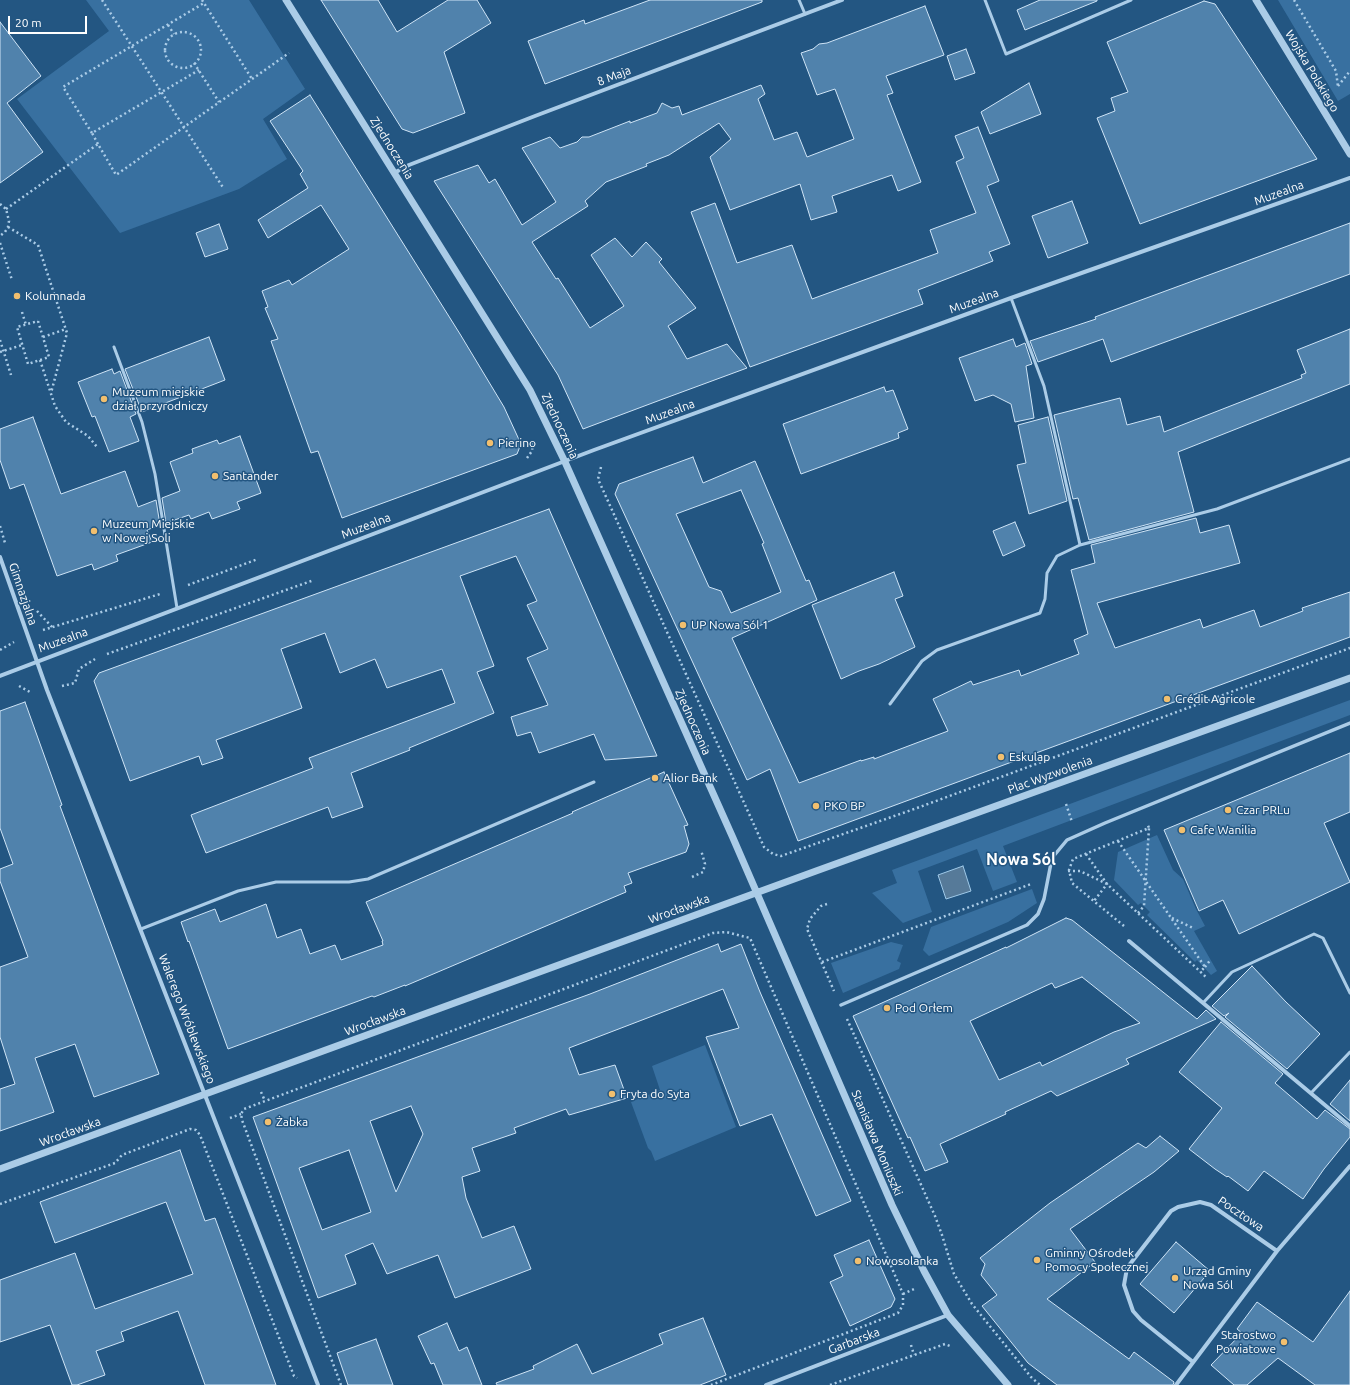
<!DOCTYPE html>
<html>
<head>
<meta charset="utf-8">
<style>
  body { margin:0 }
  #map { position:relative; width:1350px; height:1385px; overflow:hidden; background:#235682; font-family:Ubuntu,sans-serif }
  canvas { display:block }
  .scale { position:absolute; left:8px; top:16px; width:79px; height:18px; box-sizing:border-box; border:2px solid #fff; border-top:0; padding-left:5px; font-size:12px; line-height:14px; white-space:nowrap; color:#fff; -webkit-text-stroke:3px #235682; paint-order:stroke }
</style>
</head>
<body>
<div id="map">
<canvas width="1350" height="1385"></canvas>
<div class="scale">20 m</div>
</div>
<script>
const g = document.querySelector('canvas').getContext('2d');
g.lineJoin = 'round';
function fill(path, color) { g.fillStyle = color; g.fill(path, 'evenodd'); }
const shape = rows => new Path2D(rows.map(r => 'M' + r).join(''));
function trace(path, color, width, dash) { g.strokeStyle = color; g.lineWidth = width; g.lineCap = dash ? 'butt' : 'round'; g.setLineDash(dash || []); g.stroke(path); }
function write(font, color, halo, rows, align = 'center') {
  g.font = font + ' Ubuntu,sans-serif'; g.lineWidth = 3; g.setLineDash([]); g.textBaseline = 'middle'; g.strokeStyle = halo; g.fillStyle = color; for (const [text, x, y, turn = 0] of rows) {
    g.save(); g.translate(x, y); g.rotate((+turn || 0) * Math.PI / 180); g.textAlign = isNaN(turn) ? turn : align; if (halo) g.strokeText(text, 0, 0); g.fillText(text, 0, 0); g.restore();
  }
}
const green = shape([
  [86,0,249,0,305,89,263,119,287,159,239,189,120,233,17,99,109,31],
  [1278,0,1350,0,1350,94,1338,101],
  [1350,700,1350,715,1003,846,1017,882,993,891,977,849,918,871,932,912,903,923,872,893,897,883,892,870],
  [1157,835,1173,870,1183,879,1196,909,1205,926,1194,931,1217,971,1211,975,1197,960,1195,962,1147,915,1150,912,1141,903,1138,905,1114,880,1118,852],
  [1032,889,1037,903,1008,922,929,956,923,950,931,927],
  [891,942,903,945,897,961,901,963,899,969,843,993,831,963],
  [705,1045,736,1127,655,1161,651,1151,648,1148,631,1102,660,1090,652,1066]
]);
const water = shape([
  [963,866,971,891,946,899,938,875,963,866]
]);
const building = shape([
  [321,0,378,0,397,32,448,0,477,0,491,23,444,52,465,113,413,133,402,129,321,0],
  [650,0,762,0,762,2,545,84,528,41,584,20,585,24,650,0],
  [1040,0,1097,0,1097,1,1025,30,1017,10,1040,0],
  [1204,1,1215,4,1317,159,1140,224,1097,118,1115,111,1111,98,1128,92,1107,42,1204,1],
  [925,6,944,55,886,76,893,93,887,95,921,182,898,191,892,175,832,196,837,212,811,220,800,184,730,210,710,157,731,139,719,123,669,155,646,164,647,166,606,182,585,201,588,206,532,242,556,279,558,278,590,328,624,306,591,255,615,238,632,257,646,242,662,259,659,262,696,308,668,326,687,359,727,344,747,368,663,399,583,429,558,375,434,181,478,165,489,183,495,179,522,225,556,202,522,148,550,137,560,148,577,142,582,137,589,137,630,121,630,123,657,113,662,103,672,108,679,106,682,115,761,85,765,94,758,99,774,140,797,132,807,157,854,139,835,89,817,95,801,53,813,49,819,44,827,43,925,6],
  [0,22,41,76,7,103,43,152,0,183,0,22],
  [966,49,975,73,955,80,947,56,966,49],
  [1029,83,1041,114,990,134,981,112,1029,83],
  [310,95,460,334,504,407,521,444,517,454,342,518,318,451,311,453,271,341,278,339,265,308,268,307,262,291,289,280,292,285,349,249,321,205,268,238,258,220,308,188,300,174,303,171,270,121,310,95],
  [978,127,999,181,987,186,1010,244,989,252,993,261,918,290,923,304,750,367,691,212,715,203,737,263,792,245,812,299,938,253,930,230,976,213,956,162,964,158,955,136,978,127],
  [1072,201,1088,243,1048,258,1032,216,1072,201],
  [1350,223,1350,274,1111,362,1103,339,1038,362,1030,341,1096,319,1095,317,1350,223],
  [219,224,228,249,205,257,196,233,219,224],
  [1350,329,1350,384,1178,452,1194,512,1089,540,1078,498,1073,499,1054,415,1120,398,1127,425,1160,416,1164,432,1302,378,1301,375,1306,373,1297,350,1350,329],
  [209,337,225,380,142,412,125,369,209,337],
  [1013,339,1016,347,1025,343,1032,364,1026,366,1034,418,1015,422,1011,404,993,395,975,401,959,358,1013,339],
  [112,369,114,374,120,371,136,414,130,417,139,441,109,452,95,416,92,417,78,382,112,369],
  [884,387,886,392,893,390,908,429,898,433,899,438,801,474,783,424,884,387],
  [33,417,61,494,125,471,138,507,156,500,160,525,147,530,152,542,116,555,118,561,94,570,92,564,57,576,24,484,10,489,0,460,0,429,33,417],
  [1048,417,1067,501,1029,514,1017,465,1026,463,1018,425,1048,417],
  [240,436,261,493,237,502,240,509,212,519,209,512,191,519,189,515,166,523,162,498,180,491,170,462,193,453,192,449,217,440,219,444,240,436],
  [693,457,703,483,755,461,806,581,809,580,817,600,732,638,799,783,861,760,861,761,874,757,874,759,948,731,933,699,971,681,973,685,1019,670,1021,676,1079,654,1074,640,1088,634,1071,570,1095,563,1091,545,1196,518,1200,533,1229,525,1240,563,1097,603,1115,648,1200,619,1203,628,1254,610,1260,627,1303,611,1302,608,1350,592,1350,637,798,841,770,769,747,780,615,494,619,484,693,457],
  [741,490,764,543,762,544,781,592,731,613,721,591,709,587,676,514,741,490],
  [549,509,657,756,605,760,594,734,539,753,531,732,517,736,511,717,548,705,527,658,548,649,527,605,537,601,516,556,460,576,494,666,477,672,494,713,409,748,410,750,351,773,363,807,332,818,328,807,206,853,191,815,313,768,309,758,455,703,442,669,387,688,375,659,340,673,325,633,281,649,302,708,216,740,223,758,202,765,199,756,130,781,94,681,99,673,549,509],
  [1015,522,1025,546,1003,556,993,531,1015,522],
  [894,572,903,596,895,599,915,647,879,664,859,671,841,679,812,605,894,572],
  [25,702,62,805,60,806,159,1074,94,1097,75,1044,35,1058,54,1112,0,1131,0,1089,15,1084,0,1037,0,967,28,957,0,881,0,869,13,864,0,828,0,711,25,702],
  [1350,753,1350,812,1324,823,1350,882,1239,934,1223,900,1199,911,1164,830,1350,753],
  [664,772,688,825,684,826,689,844,686,852,628,873,632,883,624,886,626,892,405,986,405,985,374,997,372,996,228,1049,189,941,188,942,181,922,215,909,220,922,266,904,277,938,301,929,310,954,335,945,341,960,383,945,382,941,383,941,366,902,573,813,572,812,664,772],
  [1066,918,1072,920,1197,1019,1206,1010,1216,1019,1126,1059,1129,1064,1057,1096,1051,1091,1005,1112,1006,1114,940,1144,948,1162,925,1171,910,1137,908,1138,853,1016,1006,947,1006,948,1066,918],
  [1082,977,1140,1023,1114,1032,1042,1066,1040,1062,999,1080,970,1021,1052,983,1055,988,1082,977],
  [718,944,721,952,741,944,760,992,851,1201,816,1216,772,1114,740,1126,706,1037,739,1028,723,989,569,1048,579,1075,615,1065,627,1098,569,1115,566,1109,514,1128,516,1133,472,1148,480,1171,462,1177,466,1198,482,1238,514,1226,531,1269,455,1298,438,1255,387,1274,373,1243,345,1255,356,1284,318,1298,253,1117,590,994,718,944],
  [411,1106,423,1134,396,1192,370,1121,411,1106],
  [349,1150,371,1212,322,1230,299,1168,349,1150],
  [1252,966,1286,1002,1320,1034,1287,1069,1225,1017,1229,1013,1224,1016,1212,1006,1252,966],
  [1221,1022,1283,1074,1275,1083,1317,1119,1325,1110,1350,1129,1350,1137,1324,1169,1303,1199,1264,1171,1248,1191,1228,1176,1227,1177,1215,1169,1189,1149,1222,1108,1179,1072,1221,1022],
  [1350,1080,1350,1121,1330,1104,1350,1080],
  [1160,1136,1179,1151,1154,1172,1070,1229,1095,1262,1047,1299,1129,1359,1134,1352,1174,1382,1173,1385,1057,1385,1028,1363,982,1306,997,1295,981,1275,985,1264,980,1258,1050,1203,1138,1143,1146,1148,1160,1136],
  [180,1150,205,1221,215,1218,276,1385,205,1385,178,1311,121,1332,124,1341,96,1351,105,1375,77,1385,72,1385,50,1325,0,1342,0,1280,75,1253,95,1309,193,1274,166,1202,55,1243,40,1202,180,1150],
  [869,1240,895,1299,891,1307,850,1326,830,1282,843,1276,834,1255,869,1240],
  [1176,1242,1210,1271,1174,1313,1140,1284,1176,1242],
  [1350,1291,1350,1385,1315,1385,1278,1358,1247,1385,1234,1385,1211,1365,1242,1333,1237,1329,1257,1302,1313,1342,1350,1291],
  [703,1318,726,1375,700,1385,497,1385,496,1383,534,1369,533,1366,577,1344,592,1374,663,1344,659,1334,703,1318],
  [447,1323,459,1351,467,1347,482,1385,443,1385,434,1363,431,1364,418,1336,447,1323],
  [376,1339,393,1385,348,1385,337,1353,376,1339]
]);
const path = shape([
  [102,0,224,189],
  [202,0,252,79],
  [1294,0,1336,71,1338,87],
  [168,25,174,34],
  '165 50a18 18 0 1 1 36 0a18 18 0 1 1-36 0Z',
  [194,63,219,102],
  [1338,86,1350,71],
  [92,133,63,87,204,3],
  [98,144,92,133,199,70],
  [0,204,6,209,9,221,8,227,5,232,0,236],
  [6,209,98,144,116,175,289,53],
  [8,227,38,245,67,333,51,393],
  [0,243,12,280],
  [22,312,26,325],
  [38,321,49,357,28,364,17,327,38,321],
  [43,337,66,329],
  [0,340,11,375],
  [0,352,22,345],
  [40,360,55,406,66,422,88,436,97,447],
  [527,458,532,451,533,442],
  [601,467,598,479,764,847,773,854,781,856,917,808,1350,648],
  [0,526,5,543],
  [188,585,258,559],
  [37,611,52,627],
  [43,630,160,594],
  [0,650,14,642],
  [107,654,314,580],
  [19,686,30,692],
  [62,686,75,683,79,669,95,659],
  [1066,804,1072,822],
  [1118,841,1205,967,1200,972],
  [1086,854,1107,884,1094,901],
  [1068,871,1080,871,1107,884,1207,978],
  [692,877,703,872,705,864,701,850],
  [827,904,821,906,815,913,810,919,807,929,834,991],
  [1138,913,1144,906,1149,828],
  [1172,918,1193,928],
  [1124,926,1072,883,1069,870,1073,859,1149,828,1147,823],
  [822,962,1031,884],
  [1205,967,1211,959],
  [847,1019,935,1216,942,1235,954,1274,972,1304,1031,1377,1040,1385],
  [261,1092,265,1101],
  [230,1118,241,1114],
  [0,1204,115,1163,122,1155,190,1129,196,1130,200,1135,294,1376,297,1378],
  [903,1294,914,1289],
  [911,1345,914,1355],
  [341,1385,242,1120,241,1114,244,1109,713,933,726,932,750,938,903,1294,903,1305,898,1313,711,1385],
  [830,1385,945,1344,950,1346]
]);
const service = shape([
  [799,0,805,14],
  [985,0,1006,54,1131,0],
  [1011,298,1044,386,1080,545,1217,509,1350,459],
  [114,347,142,422,155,474,177,608],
  [890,704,922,661,937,650,1040,613,1045,599,1047,573,1057,556,1080,545],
  [141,929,238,891,276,882,349,882,368,879,594,782],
  [1203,1003,1232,972,1314,934,1323,938,1350,993],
  [1311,1093,1350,1052]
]);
const pedestrian = shape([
  [841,1005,1027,925,1038,914,1044,899,1052,858,1067,840,1105,823,1350,723]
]);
const minor = shape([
  [394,173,409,165,535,116,842,0],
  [0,557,47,690,318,1385],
  [0,676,594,450,1011,298,1350,178],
  [1129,941,1350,1126],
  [1193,1362,1141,1320,1133,1311,1124,1285,1127,1268,1171,1211,1178,1207,1200,1202,1211,1205,1277,1251],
  [766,1385,948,1315],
  [1176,1385,1277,1251,1350,1166]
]);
const tertiary = shape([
  [286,0,530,390,565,462,733,838,892,1205,924,1271,948,1315,1008,1385],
  [1256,0,1350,154],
  [0,1169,816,871,1350,678]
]);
const markers = [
  [17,296,4,"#f2bf6e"],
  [104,399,4,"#f2bf6e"],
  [490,443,4,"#f2bf6e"],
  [215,476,4,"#f2bf6e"],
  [94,531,4,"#f2bf6e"],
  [683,625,4,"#f2bf6e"],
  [1167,699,4,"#f2bf6e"],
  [1001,757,4,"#f2bf6e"],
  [655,778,4,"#f2bf6e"],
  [816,806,4,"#f2bf6e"],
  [1228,810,4,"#f2bf6e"],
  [1182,830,4,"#f2bf6e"],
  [887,1008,4,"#f2bf6e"],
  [612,1094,4,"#f2bf6e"],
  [268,1122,4,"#f2bf6e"],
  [1037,1260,4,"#f2bf6e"],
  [858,1261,4,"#f2bf6e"],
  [1175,1278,4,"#f2bf6e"],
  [1284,1342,4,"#f2bf6e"]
];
const streetNames = [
  ["Wojska Polskiego",1312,71,59],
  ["8 Maja",614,76,-21],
  ["Zjednoczenia",392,148,58],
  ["Muzealna",1279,193,-20],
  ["Muzealna",974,301,-20],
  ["Muzealna",670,412,-20],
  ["Zjednoczenia",560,426,65],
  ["Muzealna",366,526,-21],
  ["Gimnazjalna",23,594,71],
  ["Muzealna",63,640,-20],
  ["Zjednoczenia",693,722,66],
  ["Plac Wyzwolenia",1050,775,-20],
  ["Wrocławska",679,909,-20],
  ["Walerego Wróblewskiego",187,1019,69],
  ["Wrocławska",375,1021,-20],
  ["Wrocławska",70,1132,-20],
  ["Stanisława Moniuszki",877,1143,67],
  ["Pocztowa",1241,1214,34],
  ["Garbarska",854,1341,-21]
];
const poiNames = [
  ["Kolumnada",25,296],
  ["Muzeum miejskie",112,392],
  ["dział przyrodniczy",112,406],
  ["Pierino",498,443],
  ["Santander",223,476],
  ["Muzeum Miejskie",102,524],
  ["w Nowej Soli",102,538],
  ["UP Nowa Sól 1",691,625],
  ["Crédit Agricole",1175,699],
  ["Eskulap",1009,757],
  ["Alior Bank",663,778],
  ["PKO BP",824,806],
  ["Czar PRLu",1236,810],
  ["Cafe Wanilia",1190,830],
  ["Pod Orłem",895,1008],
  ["Fryta do Syta",620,1094],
  ["Żabka",276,1122],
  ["Gminny Ośrodek",1045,1253],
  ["Pomocy Społecznej",1045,1267],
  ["Nowosolanka",866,1261],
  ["Urząd Gminy",1183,1271],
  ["Nowa Sól",1183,1285],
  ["Starostwo",1276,1335,"right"],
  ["Powiatowe",1276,1349,"right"]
];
const districtNames = [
  ["Nowa Sól",1021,860]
];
fill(green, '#3870a0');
fill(water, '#567a99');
trace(water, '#9fc9e8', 1);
fill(building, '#5082ac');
trace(building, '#cfe4f6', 1);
trace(path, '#abcce7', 2.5, [2, 3]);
trace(service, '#abcce7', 3);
trace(pedestrian, '#abcce7', 3.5);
trace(minor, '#abcce7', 4);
trace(tertiary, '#abcce7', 7);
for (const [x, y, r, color] of markers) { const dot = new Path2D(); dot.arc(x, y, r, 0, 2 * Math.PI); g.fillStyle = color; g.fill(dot); trace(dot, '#235682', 1.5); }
write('12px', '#fff', '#235682', streetNames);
write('12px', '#fff', '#235682', poiNames, 'left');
write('bold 16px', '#fff', '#235682', districtNames);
</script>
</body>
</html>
